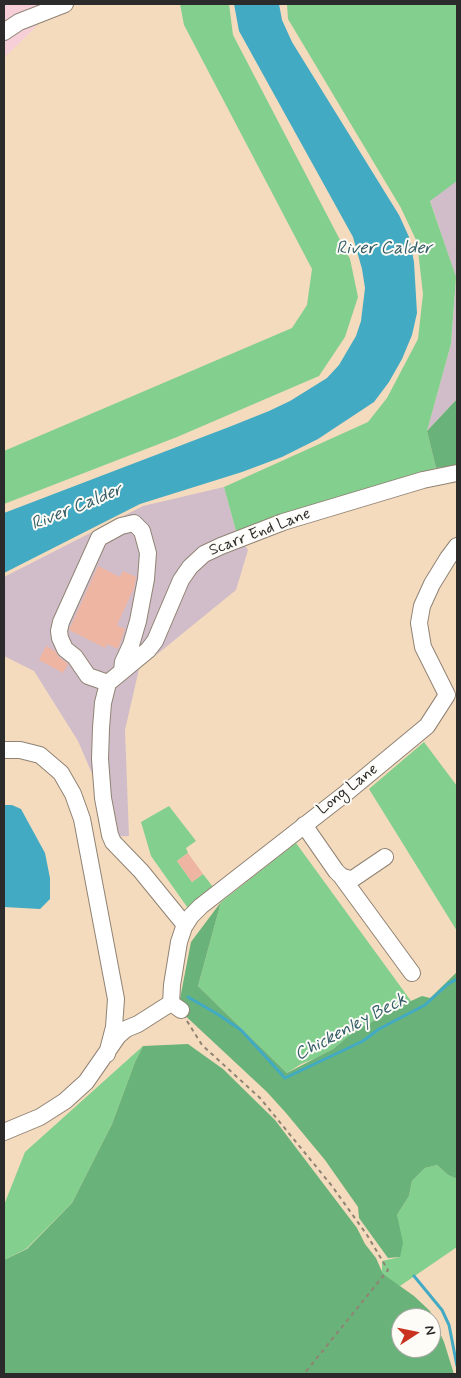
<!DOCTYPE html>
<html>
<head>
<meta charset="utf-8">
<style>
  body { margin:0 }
  #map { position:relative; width:461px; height:1378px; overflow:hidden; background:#f4dbbe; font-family:Mynerve,sans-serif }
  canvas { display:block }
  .frame { position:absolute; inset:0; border:5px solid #2b2b2b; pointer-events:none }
  .north { position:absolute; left:391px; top:1308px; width:50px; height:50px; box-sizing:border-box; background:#fdfcf7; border:1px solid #a9a8a5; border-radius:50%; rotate:79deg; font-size:14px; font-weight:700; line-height:20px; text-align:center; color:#2b2b2b }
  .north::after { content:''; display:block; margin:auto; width:18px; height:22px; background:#c8321e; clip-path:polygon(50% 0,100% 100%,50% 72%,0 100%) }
</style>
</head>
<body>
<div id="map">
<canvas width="461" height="1378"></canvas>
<div class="frame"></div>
<div class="north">N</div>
</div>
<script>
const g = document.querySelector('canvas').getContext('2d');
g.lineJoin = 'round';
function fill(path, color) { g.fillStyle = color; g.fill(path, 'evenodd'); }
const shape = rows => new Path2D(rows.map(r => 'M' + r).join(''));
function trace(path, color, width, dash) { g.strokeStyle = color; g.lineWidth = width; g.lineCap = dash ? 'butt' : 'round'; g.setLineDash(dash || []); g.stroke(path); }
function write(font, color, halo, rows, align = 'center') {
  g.font = font + ' Mynerve,sans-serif'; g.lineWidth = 4; g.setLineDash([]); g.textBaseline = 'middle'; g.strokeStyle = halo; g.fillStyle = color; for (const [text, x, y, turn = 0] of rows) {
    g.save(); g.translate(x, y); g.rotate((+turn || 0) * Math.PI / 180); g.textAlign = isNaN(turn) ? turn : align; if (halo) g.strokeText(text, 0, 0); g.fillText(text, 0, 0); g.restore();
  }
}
const built = shape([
  [4,4,59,4,4,58]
]);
const industrial = shape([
  [457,180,457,399,427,431,451,344,456,278,430,200],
  [224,487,236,531,248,550,236,590,139,669,125,730,129,836,103,837,97,785,78,741,34,671,4,656,4,577,143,506]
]);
const green = shape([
  [180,4,229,4,233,35,350,259,358,297,345,337,319,376,177,437,4,504,4,451,292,328,307,305,312,269,184,25],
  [287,4,457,4,457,181,430,201,456,277,451,344,427,431,436,468,236,531,224,487,368,422,387,398,418,339,423,294,417,242,401,208,288,19],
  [424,742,457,786,457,931,369,789],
  [169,806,196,841,186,848,188,853,177,861,192,882,203,874,216,891,190,911,151,856,141,822],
  [296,843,411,1001,382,1014,369,1024,358,1028,333,1049,316,1058,301,1064,287,1073,198,986,221,902],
  [143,1046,135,1062,112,1124,72,1203,26,1249,4,1260,4,1205,25,1152],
  [437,1165,448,1175,457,1179,457,1247,400,1286,382,1277,382,1261,400,1257,397,1215,409,1196,412,1181,425,1168]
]);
const forest = shape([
  [457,399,457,466,436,468,427,431],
  [221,902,198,986,287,1073,333,1049,358,1028,369,1024,382,1014,422,996,430,998,457,972,457,1179,448,1175,437,1165,425,1168,412,1181,409,1196,397,1215,403,1243,400,1257,388,1258,359,1218,358,1207,325,1160,286,1113,267,1092,178,1009,191,942],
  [188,1044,223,1069,275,1120,357,1228,365,1244,376,1258,383,1274,414,1296,430,1311,444,1342,454,1374,4,1374,4,1260,27,1249,72,1203,112,1124,135,1062,143,1046],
  [401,1318,431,1318,431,1348,401,1348]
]);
const water = shape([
  [234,4,279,4,282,20,292,42,399,215,409,237,414,262,417,313,412,335,402,359,389,382,374,402,318,439,282,457,242,472,140,504,4,573,4,513,229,427,269,411,290,401,327,378,339,365,356,336,361,321,365,288,362,269,353,237,239,31],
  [4,805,12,805,21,809,45,853,50,878,50,899,40,909,4,907]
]);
const stream = shape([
  [188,997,219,1015,241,1030,285,1078,363,1041,379,1029,425,1005,448,984,457,979],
  [414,1276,442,1310,449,1325,457,1366]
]);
const building = shape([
  [98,566,120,577,123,571,136,577,134,588,117,625,125,629,118,649,107,644,105,648,69,630],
  [46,646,55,651,59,657,68,664,63,673,39,660],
  [188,853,203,874,192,882,177,861]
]);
const path = shape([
  [187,1021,202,1045,260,1098,332,1186,367,1235,388,1270,304,1374]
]);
const minor = shape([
  [4,32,19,22,65,4],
  [108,683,88,676,75,657,65,649,60,638,59,631,61,622,99,538,121,526,134,523,142,531,148,553,146,579,138,621,131,645,123,662,122,671],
  [4,750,20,750,40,755,61,773,73,794,82,819,116,999,114,1027,107,1054],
  [304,825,336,871,341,876,349,879,354,878,385,857],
  [341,876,412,973],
  [185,925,141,871,113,842,110,835,103,798,100,759,101,728,103,703,108,683,148,650,155,641,181,580,190,567,204,554,221,546,283,522,423,480,457,473],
  [181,1010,171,1003,172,985,179,942,184,927,191,916,201,906,346,793,427,726,447,695,423,647,419,623,422,606,432,584,448,558,457,546],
  [4,1132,40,1117,65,1101,86,1082,118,1036,126,1029,138,1024,171,1003]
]);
const streetNames = [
  ["Scarr End Lane",260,533,-21],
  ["Long Lane",348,790,-38]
];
const waterNames = [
  ["River Calder",384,249],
  ["River Calder",77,508,-22],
  ["Chickenley Beck",351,1028,-28]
];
fill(built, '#f6cfd8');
fill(industrial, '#d1bdca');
fill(green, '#82cf8e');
fill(forest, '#69b279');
fill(water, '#43aac3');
trace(stream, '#43aac3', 3);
fill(building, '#edb5a2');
trace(minor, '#908374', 18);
trace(path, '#908374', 2, [4, 4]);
trace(minor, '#fff', 16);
write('16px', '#2b2b2b', '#fdfcf7', streetNames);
write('italic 18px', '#355e68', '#fdfcf7', waterNames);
</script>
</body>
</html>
